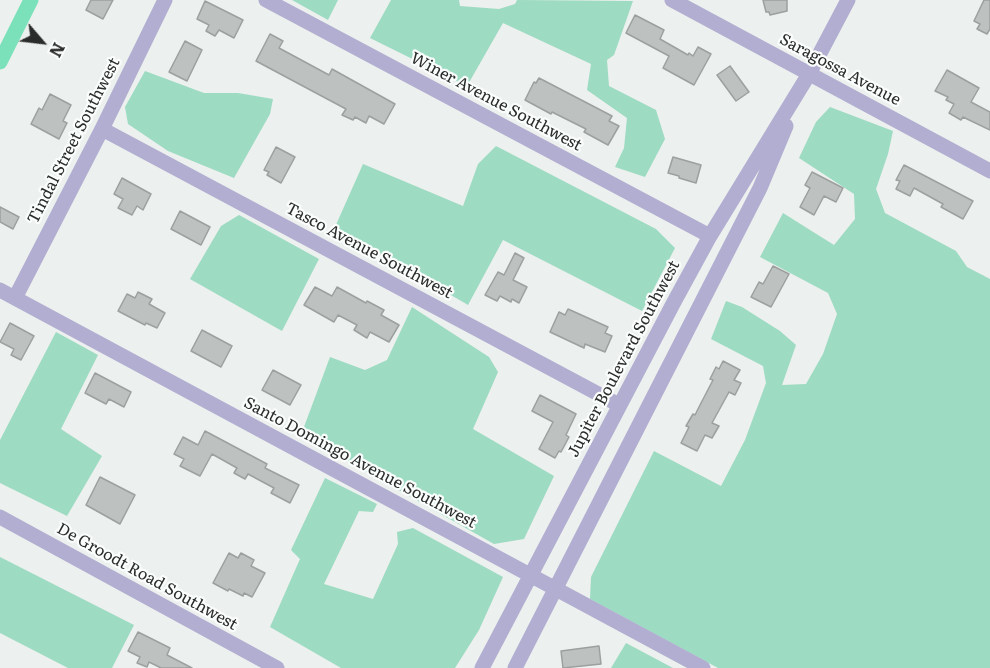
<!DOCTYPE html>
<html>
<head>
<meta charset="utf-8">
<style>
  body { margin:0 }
  #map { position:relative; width:990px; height:668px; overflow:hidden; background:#ecf0ee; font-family:Literata,serif }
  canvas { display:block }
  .north { position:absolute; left:12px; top:12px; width:60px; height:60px; -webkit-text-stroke:4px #f9fdfb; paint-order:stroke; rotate:118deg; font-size:16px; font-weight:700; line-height:24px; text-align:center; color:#2a2b2b }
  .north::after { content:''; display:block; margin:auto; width:21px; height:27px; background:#2a2b2b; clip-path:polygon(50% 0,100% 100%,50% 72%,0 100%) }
</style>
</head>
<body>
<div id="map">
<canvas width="990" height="668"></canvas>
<div class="north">N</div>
</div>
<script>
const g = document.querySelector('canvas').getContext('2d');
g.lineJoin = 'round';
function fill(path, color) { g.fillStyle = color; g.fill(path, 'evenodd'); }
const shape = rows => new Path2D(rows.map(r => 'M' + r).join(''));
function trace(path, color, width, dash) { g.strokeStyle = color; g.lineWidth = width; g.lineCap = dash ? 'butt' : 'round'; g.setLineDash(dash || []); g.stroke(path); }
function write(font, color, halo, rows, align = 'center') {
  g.font = font + ' Literata,serif'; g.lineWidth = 4.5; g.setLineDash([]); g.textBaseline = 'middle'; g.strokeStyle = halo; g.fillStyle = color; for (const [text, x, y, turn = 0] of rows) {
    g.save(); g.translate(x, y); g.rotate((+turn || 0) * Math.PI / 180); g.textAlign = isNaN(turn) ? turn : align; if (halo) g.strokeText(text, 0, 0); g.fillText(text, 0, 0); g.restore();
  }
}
const green = shape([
  [292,0,338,0,328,20],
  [391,0,459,0,460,6,499,9,515,4,517,0,633,1,614,55,607,60,609,86,656,110,665,139,645,177,615,167,624,148,627,118,587,90,591,64,503,23,467,86,370,38],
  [145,71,204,93,238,93,273,99,270,114,234,178,168,151,128,124,125,107],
  [830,107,893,131,888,154,876,189,885,213,956,251,967,267,990,279,990,668,718,668,590,599,591,577,654,451,721,486,745,440,766,383,763,366,711,339,726,301,742,307,780,331,796,345,782,385,806,384,823,354,837,314,828,293,760,257,783,213,834,245,855,219,854,194,799,158,816,122],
  [496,146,656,229,675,248,642,311,503,240,468,305,335,227,363,164,463,206,478,164],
  [239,215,319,259,282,331,190,279,221,226],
  [412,307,489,357,498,372,473,429,554,476,524,539,494,544,301,435,330,357,365,370,387,360],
  [56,332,98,355,61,429,102,456,67,516,0,483,0,440],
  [325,478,377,504,373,512,359,511,324,584,373,599,398,544,397,532,413,528,503,577,479,630,455,668,341,668,270,627,300,559,291,550],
  [0,557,134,625,112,668,68,668,0,633],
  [626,643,673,668,611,668]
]);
const canal = shape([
  [0,62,31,0]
]);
const building = shape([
  [91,0,113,0,103,19,86,10,91,0],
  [763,0,787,0,787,11,770,15,769,12,766,12,763,0],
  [984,0,990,0,990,29,987,34,977,29,980,24,974,21,984,0],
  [205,1,243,20,234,38,219,30,215,36,206,31,209,25,197,19,205,1],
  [635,15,664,30,660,39,688,55,689,53,693,56,698,47,711,54,694,85,663,68,669,56,626,33,635,15],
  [270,34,283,41,279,48,329,75,332,69,395,104,384,124,369,116,366,123,355,117,353,120,342,115,346,109,256,61,270,34],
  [185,41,202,50,187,81,169,72,185,41],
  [730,66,749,92,736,101,717,75,730,66],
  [947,70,979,88,971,102,990,112,990,130,963,117,961,120,949,113,954,104,946,100,948,97,935,91,947,70],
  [539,78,612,116,609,121,619,126,608,145,584,132,586,129,552,112,551,114,525,100,534,82,536,83,539,78],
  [50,94,71,105,63,121,67,123,59,139,31,124,39,108,42,110,50,94],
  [276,147,295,157,281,183,267,175,269,172,264,170,276,147],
  [673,157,701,165,696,183,679,178,679,176,668,173,673,157],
  [904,165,973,201,963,219,941,207,943,204,914,188,910,196,896,189,900,181,896,180,904,165],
  [812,172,843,188,836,202,824,196,814,215,800,207,810,188,805,185,812,172],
  [122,178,151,194,143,210,137,206,132,215,118,208,123,199,114,194,122,178],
  [0,207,19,217,13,229,0,222,0,207],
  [180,211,210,227,201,245,171,229,180,211],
  [515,253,524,258,513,280,527,287,519,303,512,299,511,302,500,296,497,301,485,295,498,272,504,275,515,253],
  [773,266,789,274,771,307,751,297,759,282,763,284,773,266],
  [315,287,332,296,337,287,366,303,367,301,384,310,381,315,399,325,389,342,370,332,367,338,354,330,357,325,338,315,334,322,304,305,315,287],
  [138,292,152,299,149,304,165,313,157,328,146,323,145,325,118,311,127,294,135,298,138,292],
  [568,309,608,327,605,333,612,336,605,352,585,344,584,348,550,332,559,312,565,315,568,309],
  [10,323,34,336,21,360,11,355,14,349,0,342,10,323],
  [202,330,232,346,221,367,191,351,202,330],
  [723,361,740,370,734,380,741,383,735,395,729,392,712,423,719,426,712,438,705,435,697,451,681,443,689,427,686,426,693,414,695,415,699,407,713,380,710,379,716,367,719,369,723,361],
  [273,370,301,385,290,405,262,390,273,370],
  [95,373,131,392,124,407,109,399,106,404,85,393,95,373],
  [540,395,576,414,566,435,569,437,561,452,559,451,555,458,539,449,553,422,532,411,540,395],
  [205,431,267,464,265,468,299,485,290,503,271,493,274,488,248,474,245,479,234,473,237,468,212,454,200,476,180,466,184,459,174,454,183,437,198,445,205,431],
  [100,477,135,495,120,524,86,505,100,477],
  [229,553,238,558,241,553,254,560,251,566,265,573,252,597,244,593,243,596,229,589,228,591,213,583,229,553],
  [138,632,170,648,167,655,192,668,161,668,149,662,147,667,137,663,140,657,128,651,138,632],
  [599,646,601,664,563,668,561,651,599,646]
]);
const minor = shape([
  [266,0,710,236],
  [672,0,990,171],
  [102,129,619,405],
  [0,290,703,668],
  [15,298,102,129,165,0],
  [0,517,277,668],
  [482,668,674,302,710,236,809,74,848,0],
  [515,668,760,188,786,126]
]);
const streetNames = [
  ["Saragossa Avenue",840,70,28],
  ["Winer Avenue Southwest",496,102,28],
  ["Tindal Street Southwest",74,141,-63],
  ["Tasco Avenue Southwest",369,251,28],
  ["Jupiter Boulevard Southwest",624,359,-62],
  ["Santo Domingo Avenue Southwest",360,463,28],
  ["De Groodt Road Southwest",147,577,29]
];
fill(green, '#9ddbc2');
trace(canal, '#7be1bb', 15);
fill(building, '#bdc1bf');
trace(building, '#9ca09e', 1.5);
trace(minor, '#b2aed1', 15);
write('16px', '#2a2b2b', '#f9fdfb', streetNames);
</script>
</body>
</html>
